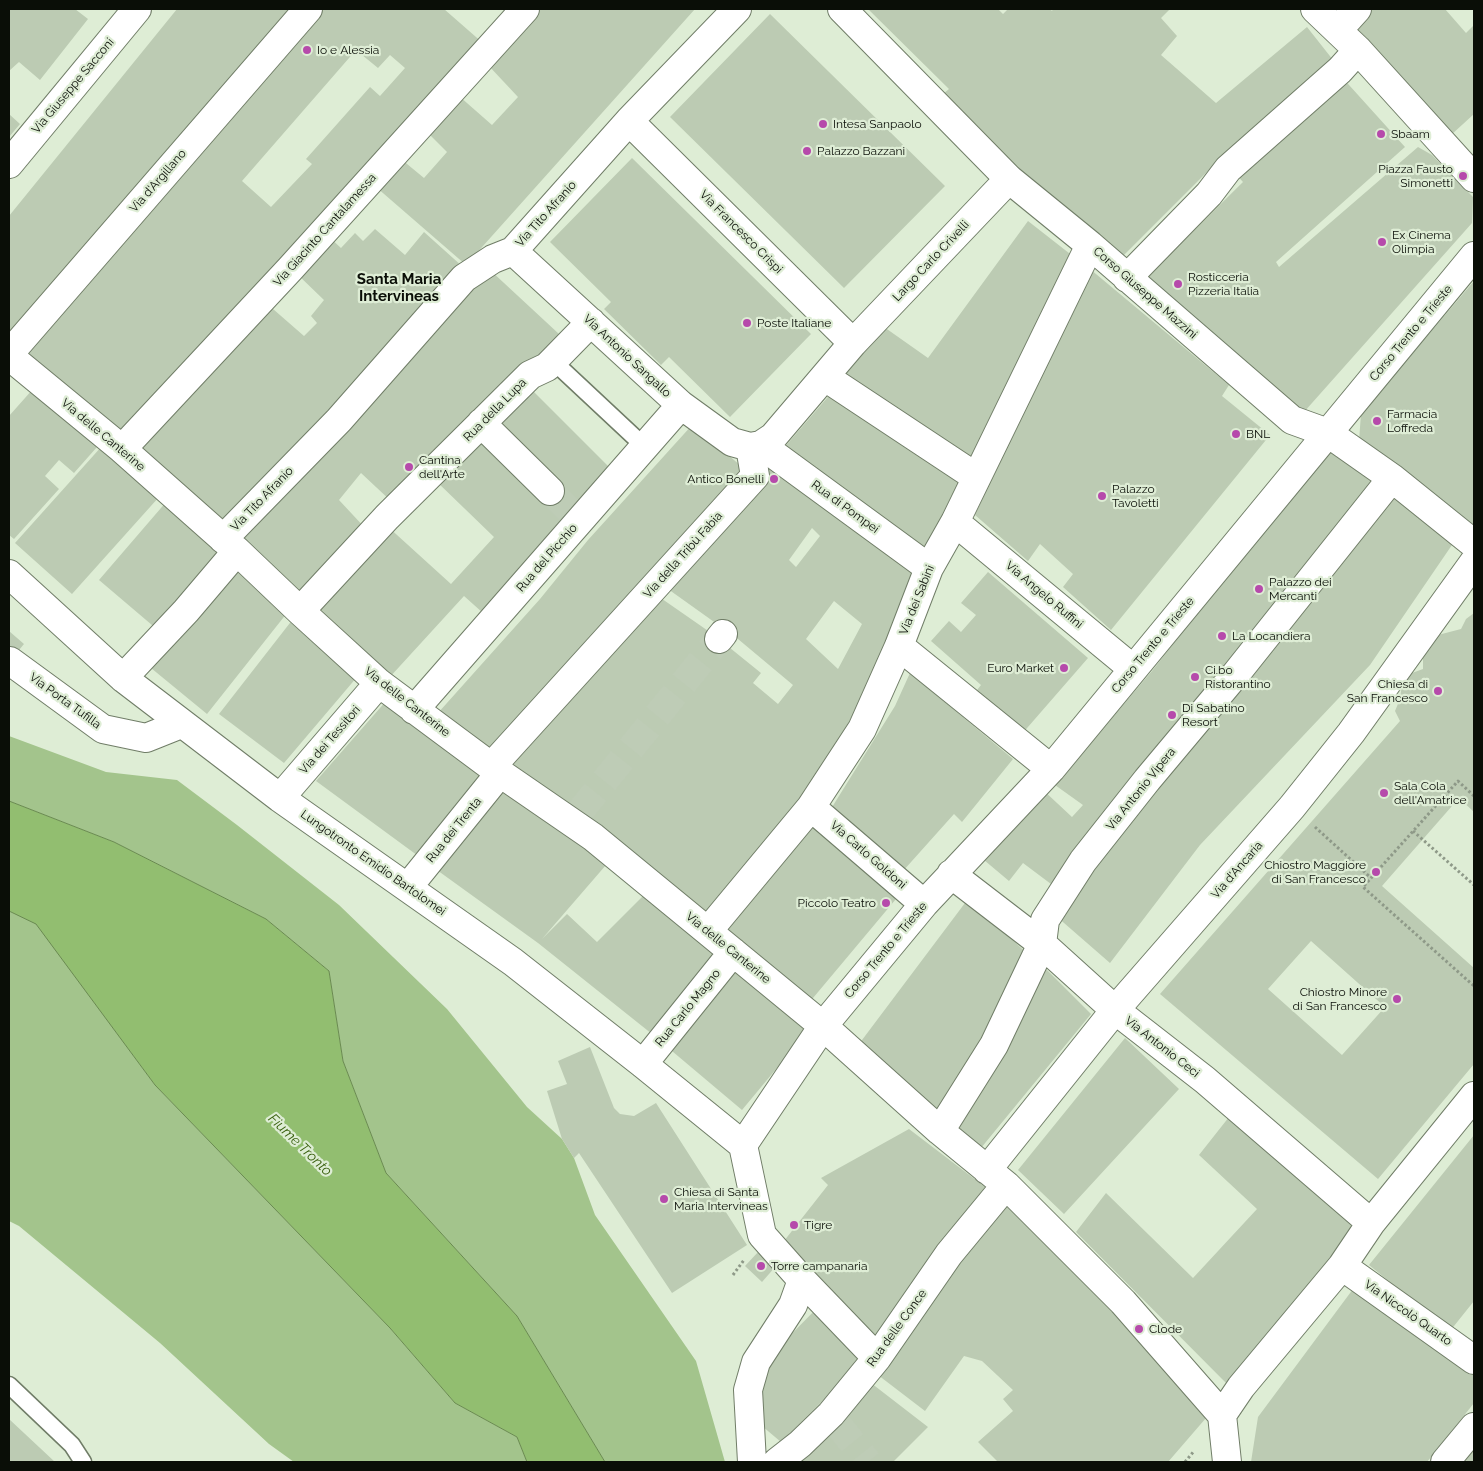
<!DOCTYPE html>
<html>
<head>
<meta charset="utf-8">
<style>
  body { margin:0 }
  #map { position:relative; width:1483px; height:1471px; overflow:hidden; background:#deedd5; font-family:Raleway,sans-serif }
  canvas { display:block }
  .frame { position:absolute; inset:0; border:10px solid #0a0e07; pointer-events:none }
</style>
</head>
<body>
<div id="map">
<canvas width="1483" height="1471"></canvas>
<div class="frame"></div>
</div>
<script>
const g = document.querySelector('canvas').getContext('2d');
g.lineJoin = 'round';
function fill(path, color) { g.fillStyle = color; g.fill(path, 'evenodd'); }
const shape = rows => new Path2D(rows.map(r => 'M' + r).join(''));
function trace(path, color, width, dash) { g.strokeStyle = color; g.lineWidth = width; g.lineCap = dash ? 'butt' : 'round'; g.setLineDash(dash || []); g.stroke(path); }
function write(font, color, halo, rows, align = 'center') {
  g.font = font + ' Raleway,sans-serif'; g.lineWidth = 4.5; g.setLineDash([]); g.textBaseline = 'middle'; g.strokeStyle = halo; g.fillStyle = color; for (const [text, x, y, turn = 0] of rows) {
    g.save(); g.translate(x, y); g.rotate((+turn || 0) * Math.PI / 180); g.textAlign = isNaN(turn) ? turn : align; if (halo) g.strokeText(text, 0, 0); g.fillText(text, 0, 0); g.restore();
  }
}
const green = shape([
  [9,736,106,772,177,780,237,825,339,905,447,1009,527,1107,562,1139,574,1158,595,1215,696,1361,725,1462,605,1462,517,1316,386,1173,343,1061,329,971,266,919,114,842,9,801],
  [9,911,36,923,155,1085,390,1328,455,1403,517,1437,527,1462,294,1462,269,1444,160,1343,19,1226,9,1221]
]);
const water = shape([
  [9,801,114,842,266,919,329,971,343,1061,386,1173,517,1316,605,1462,527,1462,517,1437,455,1403,390,1328,155,1085,36,924,9,911,9,801]
]);
const building = shape([
  [9,9,75,9,88,19,40,80,19,62,9,71],
  [177,9,300,9,9,342,9,216],
  [320,9,444,9,484,44,123,439,23,352],
  [356,50,378,68,390,55,405,68,380,96,370,87,306,159,312,164,271,207,242,181],
  [538,9,695,9,466,265,376,187,401,159,424,178,447,152,427,132,459,96,492,125,518,97,488,65],
  [868,9,998,9,1003,14,1008,9,1050,9,1052,11,1053,9,1170,9,1161,18,1177,36,1161,55,1216,103,1307,27,1337,65,1220,159,1119,260,1016,169,943,94,949,89],
  [1364,9,1445,9,1466,33,1474,25,1474,114,1451,135,1350,22],
  [770,14,945,186,844,288,670,117],
  [1340,75,1405,147,1276,262,1279,267,1418,147,1432,155,1473,197,1472,223,1304,412,1204,329,1147,277,1243,182,1233,171],
  [9,114,20,124,9,137],
  [632,158,811,334,730,417,669,357,661,365,604,309,611,302,550,242],
  [1028,221,1074,257,994,409,968,467,840,378,884,327,928,358],
  [375,229,405,255,424,232,463,267,225,525,130,444,265,302,304,336,317,323,311,316,324,300,296,273,328,236,341,248,355,233,363,241],
  [1090,269,1229,385,1222,396,1270,435,1111,630,1063,587,1073,574,1040,544,1028,561,975,515],
  [490,270,559,334,472,425,392,502,361,473,339,500,366,529,300,596,236,533],
  [1474,281,1474,529,1359,441,1361,414],
  [528,386,612,470,483,613,464,596,389,678,311,608,386,525,451,584,494,537,435,480],
  [33,389,97,447,74,473,59,460,45,476,59,489,14,539,9,535,9,416],
  [833,391,964,483,928,553,782,450],
  [693,424,750,474,488,763,438,713,540,599,588,540],
  [102,446,159,497,72,594,15,543],
  [1331,452,1379,487,1105,825,1051,884,1023,863,1009,881,984,860,1042,789,1072,817,1083,805,1055,785,1152,671,1206,602],
  [772,463,918,569,884,658,846,727,774,839,709,921,502,767,655,594,714,635,761,673,753,683,778,704,793,685,738,639,661,584],
  [812,528,820,536,796,567,789,560],
  [834,601,862,624,838,669,806,639],
  [1389,490,1454,542,1370,665,1200,845,1110,963,1056,916],
  [167,501,227,552,159,631,99,580],
  [236,566,287,613,207,714,151,668],
  [988,572,1088,658,1021,735,974,694,981,685,931,641,949,621,961,632,976,615,961,603],
  [1474,613,1474,812,1459,798,1382,886,1474,968,1474,1064,1378,1179,1160,994,1400,721,1395,711,1400,699,1402,684,1412,673,1423,669,1423,658,1427,648,1438,635,1461,629,1466,619],
  [1311,941,1385,1007,1342,1055,1268,989],
  [293,619,357,677,284,763,219,714],
  [9,631,24,644,9,662],
  [910,673,1013,759,962,822,954,814,903,871,829,812,895,706],
  [387,700,492,778,425,861,316,781],
  [498,782,606,865,542,939,567,914,597,942,649,890,723,956,657,1038,538,943,430,865],
  [815,821,901,893,808,1004,722,932],
  [968,899,1032,958,942,1120,856,1048],
  [1037,960,1091,1014,981,1148,948,1124],
  [735,963,811,1027,742,1110,666,1046],
  [1125,1038,1179,1089,1064,1214,1018,1170],
  [590,1047,614,1108,620,1114,634,1116,656,1103,747,1245,672,1293,579,1153,574,1158,562,1139,547,1091,567,1084,558,1061],
  [1229,1117,1357,1230,1229,1386,1076,1232,1106,1193,1193,1278,1257,1209,1199,1155],
  [909,1129,989,1190,875,1348,784,1241,828,1185,821,1178],
  [1474,1135,1474,1301,1450,1331,1369,1265],
  [1005,1200,1134,1325,1206,1418,1168,1462,998,1462,978,1442,1013,1411,1003,1399,1013,1390,982,1361,964,1356,925,1411,878,1375],
  [759,1251,776,1266,762,1282,745,1266],
  [1356,1285,1474,1368,1474,1403,1427,1462,1251,1462,1258,1417],
  [819,1306,868,1356,781,1442,762,1426,757,1396,772,1354],
  [871,1383,928,1427,893,1462,796,1462],
  [9,1419,55,1462,9,1462],
  [1474,1447,1474,1462,1462,1462]
]);
const streetTunnel = shape([
  [550,491,573,514],
  [578,814,719,639],
  [835,1421,868,1462]
]);
const path = shape([
  [1474,796,1458,781,1363,887,1474,986],
  [1315,827,1370,877],
  [1413,831,1474,885],
  [733,1275,744,1260],
  [1185,1462,1194,1451]
]);
const lane = shape([
  [553,361,645,447],
  [9,1385,72,1445,83,1462]
]);
const street = shape([
  [842,9,1009,179,1090,245,1292,420,1328,433,1392,478,1474,544],
  [1315,9,1358,50,1474,178],
  [1338,30,1357,9],
  [629,121,853,343],
  [9,164,137,9],
  [513,251,681,405,732,442,750,447,761,445,773,437,853,343,1009,179],
  [1127,278,1209,194,1228,169,1340,70,1358,50],
  [9,354,308,9],
  [9,356,122,449,237,551,300,611,379,683,500,773,593,837,823,1026,940,1131,1006,1185,1123,1302,1222,1415],
  [825,377,976,477],
  [481,423,550,491],
  [761,445,929,568],
  [122,449,290,269,525,9],
  [955,522,1133,669],
  [223,539,339,420,464,278,493,259,513,251,629,121,737,9],
  [9,574,123,678,280,798,513,962,643,1064,743,1145],
  [300,611,387,517,530,375,547,367,591,322],
  [719,639,723,634],
  [899,646,1051,769],
  [10,661,103,729,146,738,181,724],
  [123,678,186,611,237,551],
  [414,710,681,405],
  [491,767,755,476,750,447],
  [280,798,379,683],
  [811,807,924,904],
  [951,874,1042,944,1115,1010,1205,1080,1371,1223],
  [408,887,500,773],
  [708,931,811,807,862,729,899,646,929,568,955,522,1090,245],
  [643,1064,733,952],
  [940,1131,994,1045,1042,944,1045,920,1083,861,1147,780,1235,675,1392,478],
  [987,1170,1115,1010,1292,807,1351,733,1474,562],
  [1342,1266,1474,1360],
  [802,1280,877,1358],
  [1222,1415,1241,1387,1342,1266,1371,1223,1474,1096],
  [1222,1415,1227,1462],
  [752,1462,748,1390,756,1362,793,1305,802,1280,762,1235,743,1145,823,1026,924,904,1051,769,1474,256],
  [777,1462,800,1444,831,1414,877,1358,949,1254,1006,1185],
  [1445,1462,1474,1427]
]);
const markers = [
  [307,50,5,"#b64aab"],
  [823,124,5,"#b64aab"],
  [1381,134,5,"#b64aab"],
  [807,151,5,"#b64aab"],
  [1463,176,5,"#b64aab"],
  [1382,242,5,"#b64aab"],
  [1178,284,5,"#b64aab"],
  [747,323,5,"#b64aab"],
  [1377,421,5,"#b64aab"],
  [1236,434,5,"#b64aab"],
  [409,467,5,"#b64aab"],
  [774,479,5,"#b64aab"],
  [1102,496,5,"#b64aab"],
  [1259,589,5,"#b64aab"],
  [1222,636,5,"#b64aab"],
  [1064,668,5,"#b64aab"],
  [1195,677,5,"#b64aab"],
  [1438,691,5,"#b64aab"],
  [1172,715,5,"#b64aab"],
  [1384,793,5,"#b64aab"],
  [1376,872,5,"#b64aab"],
  [886,903,5,"#b64aab"],
  [1397,999,5,"#b64aab"],
  [664,1199,5,"#b64aab"],
  [794,1225,5,"#b64aab"],
  [761,1266,5,"#b64aab"],
  [1139,1329,5,"#b64aab"]
];
const poiNames = [
  ["Io e Alessia",317,50],
  ["Intesa Sanpaolo",833,124],
  ["Sbaam",1391,134],
  ["Palazzo Bazzani",817,151],
  ["Piazza Fausto",1453,169,"right"],
  ["Simonetti",1453,183,"right"],
  ["Ex Cinema",1392,235],
  ["Olimpia",1392,249],
  ["Rosticceria",1188,277],
  ["Pizzeria Italia",1188,291],
  ["Poste Italiane",757,323],
  ["Farmacia",1387,414],
  ["Loffreda",1387,428],
  ["BNL",1246,434],
  ["Cantina",419,460],
  ["dell'Arte",419,474],
  ["Antico Bonelli",764,479,"right"],
  ["Palazzo",1112,489],
  ["Tavoletti",1112,503],
  ["Palazzo dei",1269,582],
  ["Mercanti",1269,596],
  ["La Locandiera",1232,636],
  ["Euro Market",1054,668,"right"],
  ["Ci.bo",1205,670],
  ["Ristorantino",1205,684],
  ["Chiesa di",1428,684,"right"],
  ["San Francesco",1428,698,"right"],
  ["Di Sabatino",1182,708],
  ["Resort",1182,722],
  ["Sala Cola",1394,786],
  ["dell'Amatrice",1394,800],
  ["Chiostro Maggiore",1366,865,"right"],
  ["di San Francesco",1366,879,"right"],
  ["Piccolo Teatro",876,903,"right"],
  ["Chiostro Minore",1387,992,"right"],
  ["di San Francesco",1387,1006,"right"],
  ["Chiesa di Santa",674,1192],
  ["Maria Intervineas",674,1206],
  ["Tigre",804,1225],
  ["Torre campanaria",771,1266],
  ["Clode",1149,1329]
];
const streetNames = [
  ["Via Giuseppe Sacconi",73,86,-50],
  ["Via d'Argillano",158,181,-49],
  ["Via Tito Afranio",546,214,-48],
  ["Via Giacinto Cantalamessa",325,230,-48],
  ["Via Francesco Crispi",741,232,45],
  ["Largo Carlo Crivelli",931,261,-47],
  ["Corso Giuseppe Mazzini",1145,293,41],
  ["Corso Trento e Trieste",1411,333,-50],
  ["Via Antonio Sangallo",627,356,43],
  ["Rua della Lupa",495,410,-45],
  ["Via delle Canterine",103,435,40],
  ["Via Tito Afranio",262,499,-46],
  ["Rua di Pompei",845,507,36],
  ["Via della Tribù Fabia",683,555,-48],
  ["Rua del Picchio",547,558,-49],
  ["Via Angelo Ruffini",1044,595,40],
  ["Via dei Sabini",917,600,-68],
  ["Corso Trento e Trieste",1153,645,-50],
  ["Via Porta Tufilla",65,701,36],
  ["Via delle Canterine",407,702,38],
  ["Via dei Tessitori",330,740,-49],
  ["Via Antonio Vipera",1141,789,-51],
  ["Rua dei Trenta",454,830,-51],
  ["Via Carlo Goldoni",868,855,41],
  ["Lungotronto Emidio Bartolomei",373,863,35],
  ["Via d'Ancaria",1237,870,-49],
  ["Via delle Canterine",728,948,39],
  ["Corso Trento e Trieste",886,950,-50],
  ["Rua Carlo Magno",688,1008,-51],
  ["Via Antonio Ceci",1162,1047,38],
  ["Via Niccolò Quarto",1408,1313,35],
  ["Rua delle Conce",897,1328,-54]
];
const waterNames = [
  ["Fiume Tronto",300,1145,44]
];
const quarterNames = [
  ["Santa Maria",399,279],
  ["Intervineas",399,296]
];
fill(green, '#a3c48c');
fill(water, '#92be70');
trace(water, '#698950', 1);
fill(building, '#bccbb3');
trace(streetTunnel, '#beccb6', 28, [28, 14]);
trace(lane, '#707d67', 19);
trace(street, '#707d67', 30);
trace(path, '#8e9988', 3, [2.5, 2.5]);
trace(lane, '#fff', 16);
trace(street, '#fff', 28);
for (const [x, y, r, color] of markers) { const dot = new Path2D(); dot.arc(x, y, r, 0, 2 * Math.PI); g.fillStyle = color; g.fill(dot); trace(dot, '#deedd5', 2); }
write('12px', '#0a0e07', '#deedd5', poiNames, 'left');
write('12px', '#0a0e07', '#deedd5', streetNames);
write('italic 14px', '#385f0d', '#deedd5', waterNames);
write('bold 15px', '#0a0e07', '#deedd5', quarterNames);
</script>
</body>
</html>
